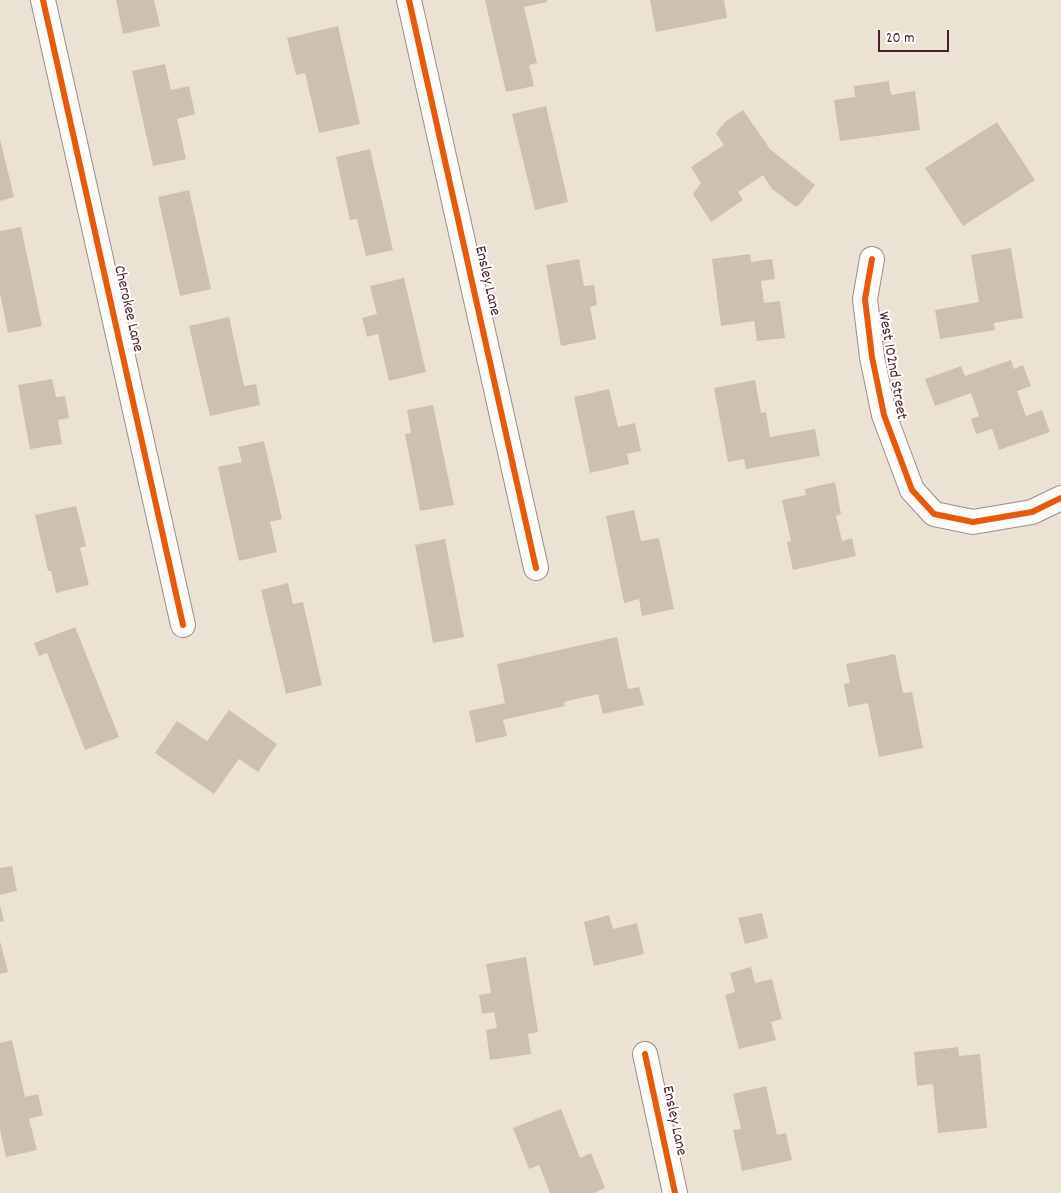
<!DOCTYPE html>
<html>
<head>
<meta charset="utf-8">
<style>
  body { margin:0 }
  #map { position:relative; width:1061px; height:1193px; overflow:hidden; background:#ece2d4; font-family:Dekko,sans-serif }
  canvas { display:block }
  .scale { position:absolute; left:878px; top:30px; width:71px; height:22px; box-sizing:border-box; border:2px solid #4a1f2b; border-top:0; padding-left:6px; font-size:15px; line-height:18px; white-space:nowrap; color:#4a1f2b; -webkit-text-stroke:4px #fff; paint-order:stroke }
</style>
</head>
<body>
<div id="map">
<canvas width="1061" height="1193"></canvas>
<div class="scale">20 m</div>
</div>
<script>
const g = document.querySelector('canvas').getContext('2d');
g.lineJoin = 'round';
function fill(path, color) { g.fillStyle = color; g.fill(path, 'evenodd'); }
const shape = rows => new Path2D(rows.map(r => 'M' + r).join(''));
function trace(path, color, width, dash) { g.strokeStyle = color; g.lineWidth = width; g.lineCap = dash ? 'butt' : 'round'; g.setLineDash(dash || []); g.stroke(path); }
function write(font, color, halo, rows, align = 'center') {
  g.font = font + ' Dekko,sans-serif'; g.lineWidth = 4; g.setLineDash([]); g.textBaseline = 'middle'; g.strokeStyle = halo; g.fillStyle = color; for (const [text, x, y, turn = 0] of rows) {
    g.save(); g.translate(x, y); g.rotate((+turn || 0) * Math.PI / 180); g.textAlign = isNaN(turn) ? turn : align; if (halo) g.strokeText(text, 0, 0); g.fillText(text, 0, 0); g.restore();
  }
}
const building = shape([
  [116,0,154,0,160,26,123,34],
  [485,0,547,0,547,2,524,7,537,63,529,65,534,86,506,92],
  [650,0,724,0,727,18,656,32],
  [338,26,360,124,319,133,305,73,296,75,287,38],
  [165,64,171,90,189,86,195,114,177,119,186,159,153,166,132,71],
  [889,81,891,95,915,91,920,130,840,141,834,100,855,97,854,86],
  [546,106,568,202,535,210,512,114],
  [743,110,770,149,815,185,800,204,796,207,772,189,763,175,738,192,743,200,711,222,693,194,701,183,691,167,724,145,716,133,726,121],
  [997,122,1035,180,963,226,925,168],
  [0,139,14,197,0,201],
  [370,149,393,250,366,256,357,219,350,220,336,157],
  [189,190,211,289,180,296,158,197],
  [21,227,42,326,8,333,0,293,0,231],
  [1011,248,1023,318,994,323,995,330,940,339,935,310,979,302,971,255],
  [750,254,751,262,772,259,775,279,761,281,764,303,780,301,785,338,757,341,754,321,721,326,712,259],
  [579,259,584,286,594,285,597,305,590,307,596,339,561,346,546,265],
  [404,278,426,372,389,381,378,334,367,337,362,318,377,314,370,286],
  [229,317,244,386,256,384,260,405,210,416,189,326],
  [1011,360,1014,369,1023,365,1031,386,1017,391,1026,416,1042,410,1050,432,999,450,992,429,976,434,971,419,979,416,971,393,935,406,925,379,961,366,965,376],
  [52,379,56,397,65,396,69,418,58,420,62,444,30,449,18,385],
  [755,380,761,413,766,412,770,437,815,429,820,456,746,469,744,459,728,462,714,388],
  [609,389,618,427,635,423,641,451,627,454,629,464,590,473,574,397],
  [433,405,454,505,420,511,405,434,411,433,407,410],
  [264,441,282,519,270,522,277,552,239,561,218,467,242,462,238,447],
  [835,482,841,514,836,516,842,541,852,538,856,556,793,570,787,542,791,541,782,500,806,495,805,489],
  [76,506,86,546,80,548,89,585,56,593,51,571,48,571,35,515],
  [634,510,641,541,659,538,674,609,642,616,639,599,624,603,606,516],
  [445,539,464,637,433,643,415,545],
  [288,583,293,604,303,602,322,685,286,694,261,590],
  [75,627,119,737,85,750,47,653,39,656,34,643],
  [617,637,628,689,639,687,644,705,603,714,598,694,564,702,565,706,503,720,507,736,476,743,469,711,505,703,497,664],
  [895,654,903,693,912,692,923,748,879,757,868,703,848,707,844,684,850,683,846,664],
  [229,710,277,744,258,772,239,759,214,794,155,753,177,721,207,741],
  [12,866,17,891,0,895,0,868],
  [0,905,4,921,0,922],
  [762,913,768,938,745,944,738,918],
  [609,915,613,929,637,923,644,954,594,966,584,922],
  [0,941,8,972,0,974],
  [526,957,538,1032,528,1034,531,1054,490,1060,486,1030,497,1028,494,1012,482,1014,479,995,491,993,486,964],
  [751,967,755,983,772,979,782,1019,771,1022,776,1040,739,1049,725,995,735,992,730,973],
  [12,1040,25,1097,38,1094,43,1115,29,1119,37,1150,6,1157,0,1130,0,1043],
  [958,1047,959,1056,980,1054,987,1128,938,1133,933,1084,917,1086,914,1052],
  [766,1086,777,1135,786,1133,792,1160,742,1171,733,1130,741,1129,733,1094],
  [561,1109,580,1158,591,1153,605,1188,594,1193,550,1193,539,1165,529,1169,513,1128]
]);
const minor = shape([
  [43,0,183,625],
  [409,0,536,568],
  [872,259,865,299,872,357,884,415,912,490,934,514,973,522,1032,512,1061,498],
  [645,1054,675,1193]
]);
const cycleway = shape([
  [43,0,183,625],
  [409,0,536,568],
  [872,259,865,299,872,357,884,415,912,490,934,514,973,522,1032,512,1061,498],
  [645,1054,675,1193]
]);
const streetNames = [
  ["Ensley Lane",486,281,77],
  ["Cherokee Lane",127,309,77],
  ["West 102nd Street",891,366,80],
  ["Ensley Lane",673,1121,78]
];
fill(building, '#cdc0b0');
trace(minor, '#9a8e89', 26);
trace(minor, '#fcfbf9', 24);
trace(cycleway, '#e8590c', 6);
write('16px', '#4a1f2b', '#fff', streetNames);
</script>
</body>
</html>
